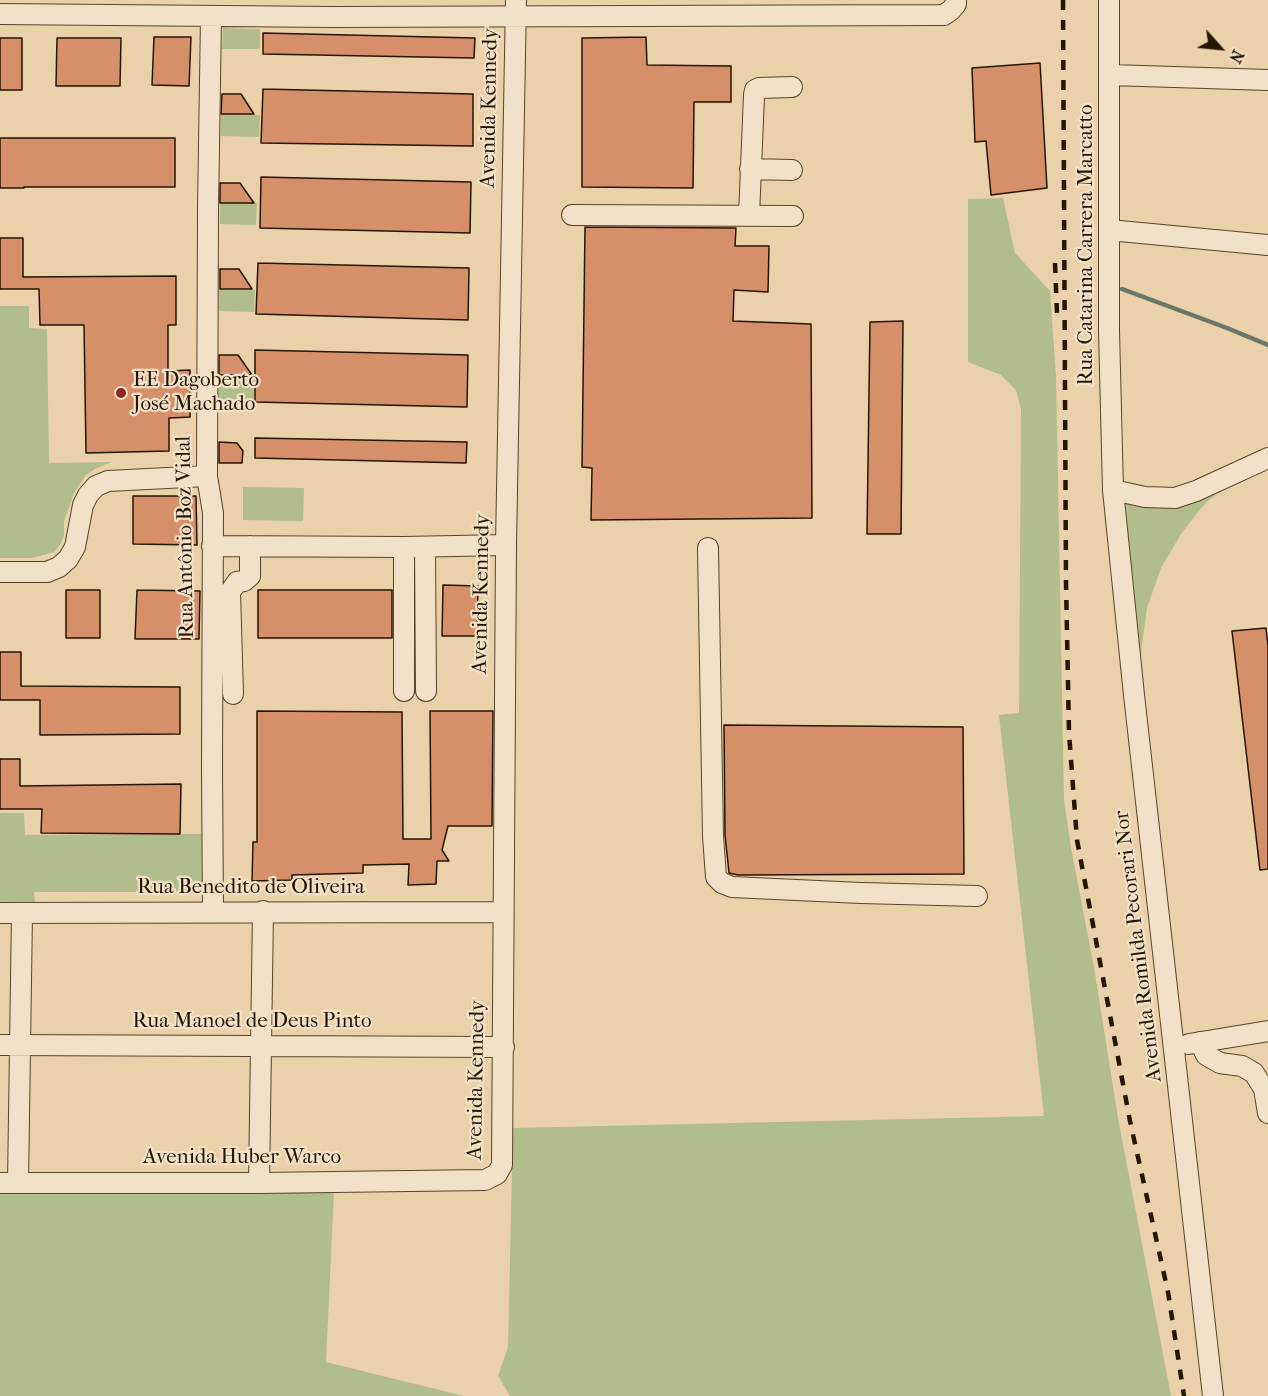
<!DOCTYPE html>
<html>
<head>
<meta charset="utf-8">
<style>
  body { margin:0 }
  #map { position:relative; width:1268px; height:1396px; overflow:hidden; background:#ebd1aa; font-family:"IM FELL French Canon",serif }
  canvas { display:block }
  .north { position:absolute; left:1190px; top:18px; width:60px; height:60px; -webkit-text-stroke:4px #f2e1c8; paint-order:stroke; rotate:117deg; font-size:16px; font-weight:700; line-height:24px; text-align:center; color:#251503 }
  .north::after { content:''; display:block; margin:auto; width:21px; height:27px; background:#251503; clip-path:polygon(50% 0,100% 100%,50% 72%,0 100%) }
</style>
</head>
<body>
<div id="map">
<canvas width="1268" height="1396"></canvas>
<div class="north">N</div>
</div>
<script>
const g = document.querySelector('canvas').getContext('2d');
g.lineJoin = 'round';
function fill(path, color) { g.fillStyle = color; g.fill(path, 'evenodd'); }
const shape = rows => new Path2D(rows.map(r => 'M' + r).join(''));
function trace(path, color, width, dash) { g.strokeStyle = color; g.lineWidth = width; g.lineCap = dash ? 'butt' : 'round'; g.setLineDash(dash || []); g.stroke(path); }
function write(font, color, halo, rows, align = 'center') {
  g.font = font + ' "IM FELL French Canon",serif'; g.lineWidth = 4.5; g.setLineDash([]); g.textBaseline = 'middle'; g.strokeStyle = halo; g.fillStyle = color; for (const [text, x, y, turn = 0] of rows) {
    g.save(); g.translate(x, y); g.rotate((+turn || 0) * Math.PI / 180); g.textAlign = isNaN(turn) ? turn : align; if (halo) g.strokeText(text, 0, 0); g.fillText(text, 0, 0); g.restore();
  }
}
const green = shape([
  [223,28,260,29,260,49,222,49],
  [221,114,260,115,259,137,221,136],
  [1003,198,1015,253,1050,291,1056,376,1064,800,1071,848,1094,967,1118,1118,1171,1396,510,1396,498,1376,508,1347,513,1128,1044,1116,999,715,1019,713,1021,409,1016,390,1001,375,968,362,968,199],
  [220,203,257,203,256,225,220,224],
  [219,290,255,290,254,312,219,311],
  [0,306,29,306,29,328,47,329,49,463,112,462,95,469,86,475,74,493,64,521,64,536,60,545,54,552,33,558,0,558],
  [218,376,255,376,254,400,218,399],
  [243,487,304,488,303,521,243,520],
  [1224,487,1201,508,1181,534,1161,568,1147,608,1140,659,1124,500,1155,508,1174,504],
  [0,813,24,813,25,835,202,834,202,892,34,892,35,902,0,902],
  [0,1191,334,1191,326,1362,464,1396,0,1396]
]);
const stream = shape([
  [1122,289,1227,328,1268,345]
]);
const building = shape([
  [263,33,475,38,474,58,263,54,263,33],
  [154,37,191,37,189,86,152,85,154,37],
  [646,37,647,65,731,66,731,102,694,102,693,188,582,187,582,38,646,37],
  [0,38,22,38,22,90,0,90,0,38],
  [57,38,121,38,120,86,56,86,57,38],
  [1040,63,1047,188,991,195,986,141,975,142,972,68,1040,63],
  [263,89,473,94,473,146,261,143,263,89],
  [222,94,241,94,254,114,221,114,222,94],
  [0,138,175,138,175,187,24,187,24,188,0,188,0,138],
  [261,177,471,182,470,233,260,228,261,177],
  [220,183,240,183,254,203,220,203,220,183],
  [585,227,736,228,735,246,769,246,768,292,734,290,733,321,811,324,812,518,591,520,592,468,582,467,585,227],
  [0,238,23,238,23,277,176,276,176,325,168,325,168,371,190,370,190,417,169,418,169,451,86,453,84,325,40,325,39,289,0,289,0,238],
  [258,263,469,268,468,320,256,314,258,263],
  [220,269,239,269,252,289,220,289,220,269],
  [903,321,901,534,867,534,870,322,903,321],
  [255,350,468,355,467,407,255,402,255,350],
  [219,355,238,355,252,375,219,375,219,355],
  [255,438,467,442,466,463,255,458,255,438],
  [219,442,237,443,243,451,242,463,219,463,219,442],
  [133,496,196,496,197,545,133,544,133,496],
  [443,585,478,586,477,636,442,636,443,585],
  [66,590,100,590,100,638,66,638,66,590],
  [137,590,200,591,199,639,135,639,137,590],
  [258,590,392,590,392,638,258,638,258,590],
  [1266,628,1268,646,1268,869,1260,870,1232,631,1266,628],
  [0,652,21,652,21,686,180,687,180,734,40,735,40,700,0,700,0,652],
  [257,711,402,712,403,839,431,839,430,711,493,711,492,826,448,826,442,850,449,861,437,861,436,884,408,885,409,864,363,865,363,873,292,875,292,880,252,881,253,842,257,842,257,711],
  [724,725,963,727,964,874,738,875,729,873,725,835,724,725],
  [0,759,20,759,20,786,181,784,180,834,41,833,42,809,0,809,0,759]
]);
const minor = shape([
  [1109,0,1109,331,1113,490,1134,695,1213,1396],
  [0,14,332,17,944,15,951,10,956,4,956,0],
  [211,17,208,209,207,476,213,513,212,767,213,912],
  [1111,75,1268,80],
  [750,169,792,170],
  [572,215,793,216],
  [749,216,754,95,755,90,759,88,792,87],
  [1109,230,1268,245],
  [1113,490,1145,497,1175,498,1196,491,1268,458],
  [212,546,404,547,506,545],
  [404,547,404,691],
  [425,547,426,691],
  [708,548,713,836,716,877,722,883,732,887,861,893,977,896],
  [0,572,47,572,59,567,68,559,75,547,83,505,88,495,96,486,108,481,207,476],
  [233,694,230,592,237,582,244,581,250,576,250,546],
  [0,913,503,912],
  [1200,1042,1206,1055,1220,1063,1242,1066,1254,1073,1264,1089,1268,1113],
  [1189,1044,1268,1031],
  [0,1045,504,1047],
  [0,1183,259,1183,485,1180,497,1174,502,1165,506,545,516,0],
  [18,1183,22,913],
  [259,1183,263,911]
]);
const rail = shape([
  [1063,0,1066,582,1069,733,1077,840,1130,1121,1168,1292,1184,1396],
  [1055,263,1057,314]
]);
const markers = [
  [121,393,6,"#8f2418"]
];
const streetNames = [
  ["Avenida Kennedy",490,108,-89],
  ["Rua Catarina Carrera Marcatto",1087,245,-90],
  ["Rua Antônio Boz Vidal",186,537,-91],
  ["Avenida Kennedy",482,594,-89],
  ["Rua Benedito de Oliveira",251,888],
  ["Avenida Romilda Pecorari Nor",1139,946,-97],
  ["Rua Manoel de Deus Pinto",252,1022],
  ["Avenida Kennedy",477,1080,-89],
  ["Avenida Huber Warco",242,1158]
];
const poiNames = [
  ["EE Dagoberto",133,381],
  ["José Machado",133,405]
];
fill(green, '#b2bd8c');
trace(stream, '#6a7667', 4.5);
fill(building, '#d58f69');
trace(building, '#251503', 1.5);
trace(minor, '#56442d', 22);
trace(minor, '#f2e1c8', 20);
trace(rail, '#251503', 4.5, [10, 10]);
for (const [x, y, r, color] of markers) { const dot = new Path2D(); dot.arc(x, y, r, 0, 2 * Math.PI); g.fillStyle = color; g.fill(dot); trace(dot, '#f2e1c8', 2); }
write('21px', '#251503', '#f2e1c8', streetNames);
write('21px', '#251503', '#f2e1c8', poiNames, 'left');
</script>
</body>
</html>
